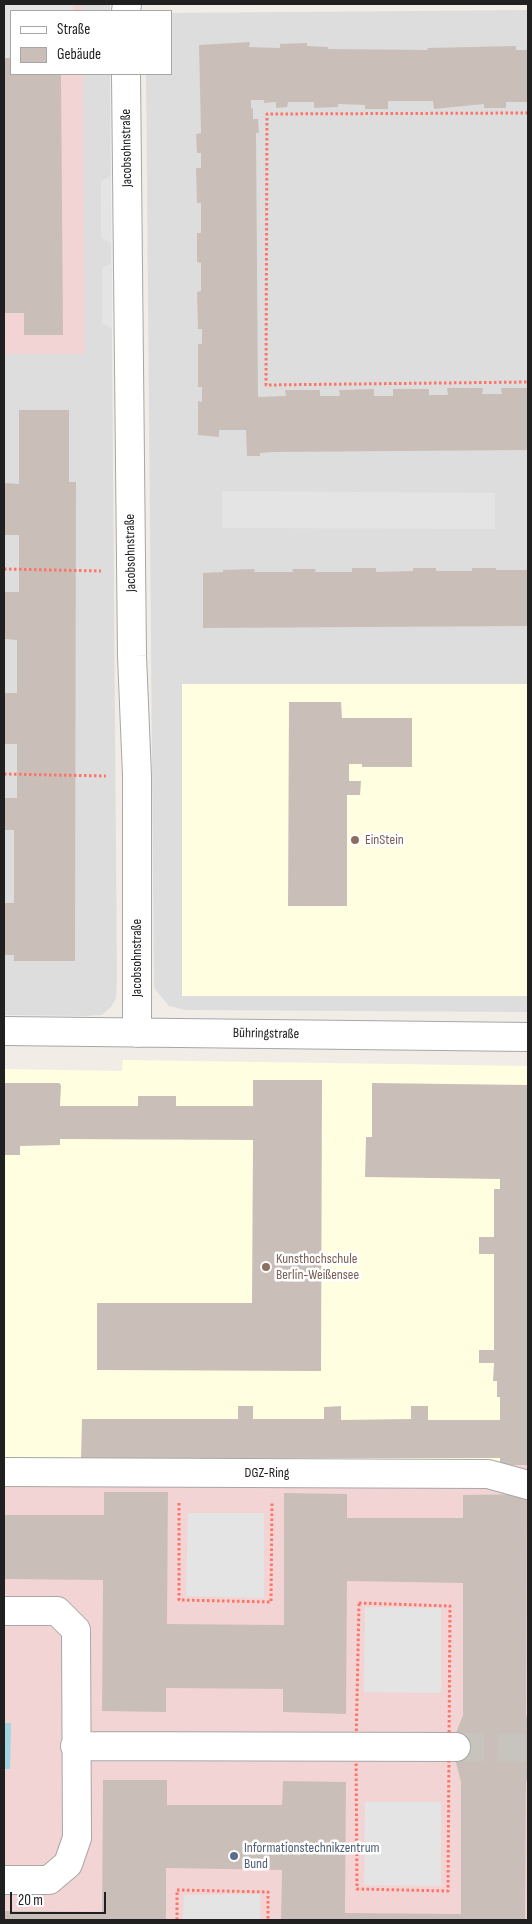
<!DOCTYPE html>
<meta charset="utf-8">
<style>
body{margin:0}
#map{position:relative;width:532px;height:1924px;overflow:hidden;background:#f1ede6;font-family:"Sofia Sans Condensed",sans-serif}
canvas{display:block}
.frame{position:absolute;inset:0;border:5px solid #202020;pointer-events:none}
.legend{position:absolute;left:10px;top:10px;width:162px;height:65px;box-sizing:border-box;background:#fff;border:1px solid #a6a6a6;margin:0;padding:6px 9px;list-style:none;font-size:15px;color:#202020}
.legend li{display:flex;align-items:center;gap:10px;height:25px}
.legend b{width:25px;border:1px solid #a6a6a6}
.scale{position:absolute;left:10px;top:1892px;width:96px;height:22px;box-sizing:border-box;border:2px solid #202020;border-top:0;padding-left:6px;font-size:15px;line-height:18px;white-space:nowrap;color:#202020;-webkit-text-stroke:4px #fff;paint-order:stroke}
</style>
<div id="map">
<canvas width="532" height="1924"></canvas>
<div class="frame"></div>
<ul class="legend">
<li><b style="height:6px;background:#fff"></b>Straße</li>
<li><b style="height:14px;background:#cabfb8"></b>Gebäude</li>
</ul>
<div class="scale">20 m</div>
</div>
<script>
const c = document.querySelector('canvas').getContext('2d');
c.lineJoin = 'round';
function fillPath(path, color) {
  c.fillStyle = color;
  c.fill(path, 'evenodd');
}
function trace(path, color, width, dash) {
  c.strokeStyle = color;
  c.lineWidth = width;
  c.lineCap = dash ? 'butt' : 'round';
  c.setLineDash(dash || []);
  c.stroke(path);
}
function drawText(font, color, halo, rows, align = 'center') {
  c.font = font + ' "Sofia Sans Condensed",sans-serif';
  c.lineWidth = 5;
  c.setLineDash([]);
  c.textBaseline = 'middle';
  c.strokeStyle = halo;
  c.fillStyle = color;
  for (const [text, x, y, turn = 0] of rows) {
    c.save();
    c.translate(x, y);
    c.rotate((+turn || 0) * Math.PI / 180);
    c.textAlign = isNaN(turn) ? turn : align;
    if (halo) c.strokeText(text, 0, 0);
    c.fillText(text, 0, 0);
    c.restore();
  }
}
fillPath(new Path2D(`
 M 4,4 L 110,4 L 110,11 L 11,11 L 11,74 L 110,74 L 117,981 L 116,998 L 111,1007 L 102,1015 L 86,1016 L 4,1015 Z
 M 528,10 L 528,1012 L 186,1010 L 169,1006 L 154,988 L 146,74 L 171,74 L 171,13 Z`), '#dedddd');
fillPath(new Path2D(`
 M 4,4 L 82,4 L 82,11 L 11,11 L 11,74 L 83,74 L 85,354 L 4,354 Z
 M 4,1462 L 528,1465 L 528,1920 L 4,1920 Z`), '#f3d4d4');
fillPath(new Path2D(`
 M 182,684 L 528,684 L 528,996 L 182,996 Z
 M 123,1060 L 528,1066 L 528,1465 L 4,1462 L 4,1069 L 122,1071 Z`), '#fffee1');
fillPath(new Path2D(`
 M 4,4 L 73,4 L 73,11 L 11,11 L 11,58 L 4,58 Z
 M 111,176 L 111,243 L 101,237 L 101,181 Z
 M 112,263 L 112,329 L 102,323 L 102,268 Z
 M 222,491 L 495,493 L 495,529 L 222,528 Z
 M 188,1513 L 264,1513 L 264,1598 L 186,1596 Z
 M 365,1607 L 441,1608 L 441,1693 L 364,1692 Z
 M 365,1802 L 441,1802 L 441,1886 L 364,1885 Z
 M 260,1894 L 260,1920 L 183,1920 L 184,1895 Z`), '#e4e4e4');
fillPath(new Path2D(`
 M 4,1723 L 11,1723 L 10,1769 L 4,1769 Z`), '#a2d6e3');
fillPath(new Path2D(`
 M 250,42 L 249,47 L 280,48 L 280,44 L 307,43 L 307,46 L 328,47 L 328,49 L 428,50 L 427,48 L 516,46 L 516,50 L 528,50 L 528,102 L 506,102 L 506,108 L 484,108 L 484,104 L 434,109 L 433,101 L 388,101 L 388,109 L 365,109 L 365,105 L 338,104 L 338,107 L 314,108 L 314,102 L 288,102 L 287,107 L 276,108 L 276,102 L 264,103 L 264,100 L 251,100 L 251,109 L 253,108 L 253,119 L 258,119 L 259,133 L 256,133 L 258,397 L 286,396 L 285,390 L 320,390 L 320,396 L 340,396 L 339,390 L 374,389 L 374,396 L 393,396 L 393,389 L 429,389 L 429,395 L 448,395 L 447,388 L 483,388 L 482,394 L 502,394 L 501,388 L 528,388 L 528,450 L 274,452 L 260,453 L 260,456 L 247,456 L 246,430 L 219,430 L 219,437 L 198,435 L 198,401 L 202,402 L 202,387 L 198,387 L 198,344 L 202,344 L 202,329 L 198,329 L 197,292 L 201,291 L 201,263 L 197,262 L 197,233 L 201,233 L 201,203 L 197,203 L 196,168 L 201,168 L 201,153 L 197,153 L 196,134 L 201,133 L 199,45 Z
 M 4,58 L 11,58 L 11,74 L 61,74 L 63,335 L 24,335 L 24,313 L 4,313 Z
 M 19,410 L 69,410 L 69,482 L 76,482 L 75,961 L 14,961 L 14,955 L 4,955 L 4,903 L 14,903 L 14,830 L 4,830 L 4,798 L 17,798 L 17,744 L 4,744 L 4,693 L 17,693 L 17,640 L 5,639 L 4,592 L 19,592 L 19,535 L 4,535 L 4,483 L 19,484 Z
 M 352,568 L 376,568 L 376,572 L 413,571 L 413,568 L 436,568 L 436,571 L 472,571 L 472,568 L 496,568 L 496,570 L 528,570 L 528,626 L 203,628 L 203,573 L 223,572 L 223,570 L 255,569 L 254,572 L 293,572 L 292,569 L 316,569 L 315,572 L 352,572 Z
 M 289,702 L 341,702 L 342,718 L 412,718 L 412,767 L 362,767 L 362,764 L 349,764 L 349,781 L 361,781 L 360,795 L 347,795 L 347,906 L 288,906 Z
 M 253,1080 L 322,1080 L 321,1371 L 97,1370 L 97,1303 L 252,1303 L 253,1140 L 60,1139 L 60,1145 L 20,1146 L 20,1155 L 4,1155 L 4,1083 L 59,1083 L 61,1085 L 60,1106 L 138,1106 L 138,1096 L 176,1096 L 176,1106 L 253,1106 Z
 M 372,1083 L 528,1085 L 528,1465 L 500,1465 L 500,1458 L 81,1458 L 82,1419 L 238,1419 L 238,1406 L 253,1406 L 253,1419 L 324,1419 L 324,1407 L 341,1406 L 341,1420 L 411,1419 L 411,1406 L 428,1406 L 428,1420 L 500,1420 L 500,1397 L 497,1397 L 497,1381 L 493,1381 L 494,1363 L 479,1363 L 479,1350 L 494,1350 L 494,1254 L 479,1254 L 479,1237 L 494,1237 L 494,1189 L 500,1189 L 500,1179 L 365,1177 L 366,1137 L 372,1137 Z
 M 104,1492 L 168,1492 L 167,1624 L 284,1625 L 284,1493 L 347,1494 L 347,1518 L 463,1518 L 463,1495 L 527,1494 L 526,1714 L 528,1722 L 528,1775 L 526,1783 L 525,1920 L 281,1920 L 282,1870 L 166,1868 L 166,1920 L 4,1920 L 4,1911 L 102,1912 L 103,1780 L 167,1780 L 167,1805 L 282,1805 L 283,1781 L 346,1782 L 345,1913 L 461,1914 L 461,1782 L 456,1763 L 456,1733 L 463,1715 L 463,1583 L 347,1581 L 346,1714 L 283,1712 L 283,1689 L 166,1688 L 166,1712 L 102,1711 L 103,1580 L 4,1579 L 4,1515 L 104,1515 Z`), '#cabfb8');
trace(new Path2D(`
 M 456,1747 L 528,1748`), '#c7c4be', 28, [28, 14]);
const minor = new Path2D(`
 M 126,11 L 127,4
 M 126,74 L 132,656 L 137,776 L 137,1033
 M 4,1031 L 528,1037
 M 4,1472 L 488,1474 L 528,1485
 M 4,1611 L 57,1611 L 76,1630 L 77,1838 L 68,1864 L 49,1880 L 4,1880
 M 75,1746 L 456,1747`);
trace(minor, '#a7a7a7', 30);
trace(new Path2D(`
 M 528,113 L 267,114 L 266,385 L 528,382
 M 4,569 L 101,571
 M 4,774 L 106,776
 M 179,1503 L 179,1600 L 271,1602 L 272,1503
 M 359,1603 L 450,1606 L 448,1891 L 357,1889 L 356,1747 Z
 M 177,1920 L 177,1890 L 268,1892 L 268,1920`), '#ff7469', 3, [2.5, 2.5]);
trace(minor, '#fff', 28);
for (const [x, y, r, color] of [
 [355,840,5,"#8d6e63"],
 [266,1267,5,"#8d6e63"],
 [234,1856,5,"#5c6f8a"]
]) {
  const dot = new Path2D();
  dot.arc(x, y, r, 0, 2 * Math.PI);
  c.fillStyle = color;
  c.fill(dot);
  trace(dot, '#fff', 2);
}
drawText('14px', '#202020', '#fff', [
 ["Jacobsohnstraße",127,148,-91],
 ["Jacobsohnstraße",131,553,-91],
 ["Jacobsohnstraße",137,958,-90],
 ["Bühringstraße",266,1034,1],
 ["DGZ-Ring",267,1473]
]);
drawText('14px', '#785e54', '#fff', [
 ["EinStein",365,840],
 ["Kunsthochschule",276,1259],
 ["Berlin-Weißensee",276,1275]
], 'left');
drawText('14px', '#4e5e75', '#fff', [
 ["Informationstechnikzentrum",244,1848],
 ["Bund",244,1864]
], 'left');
</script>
